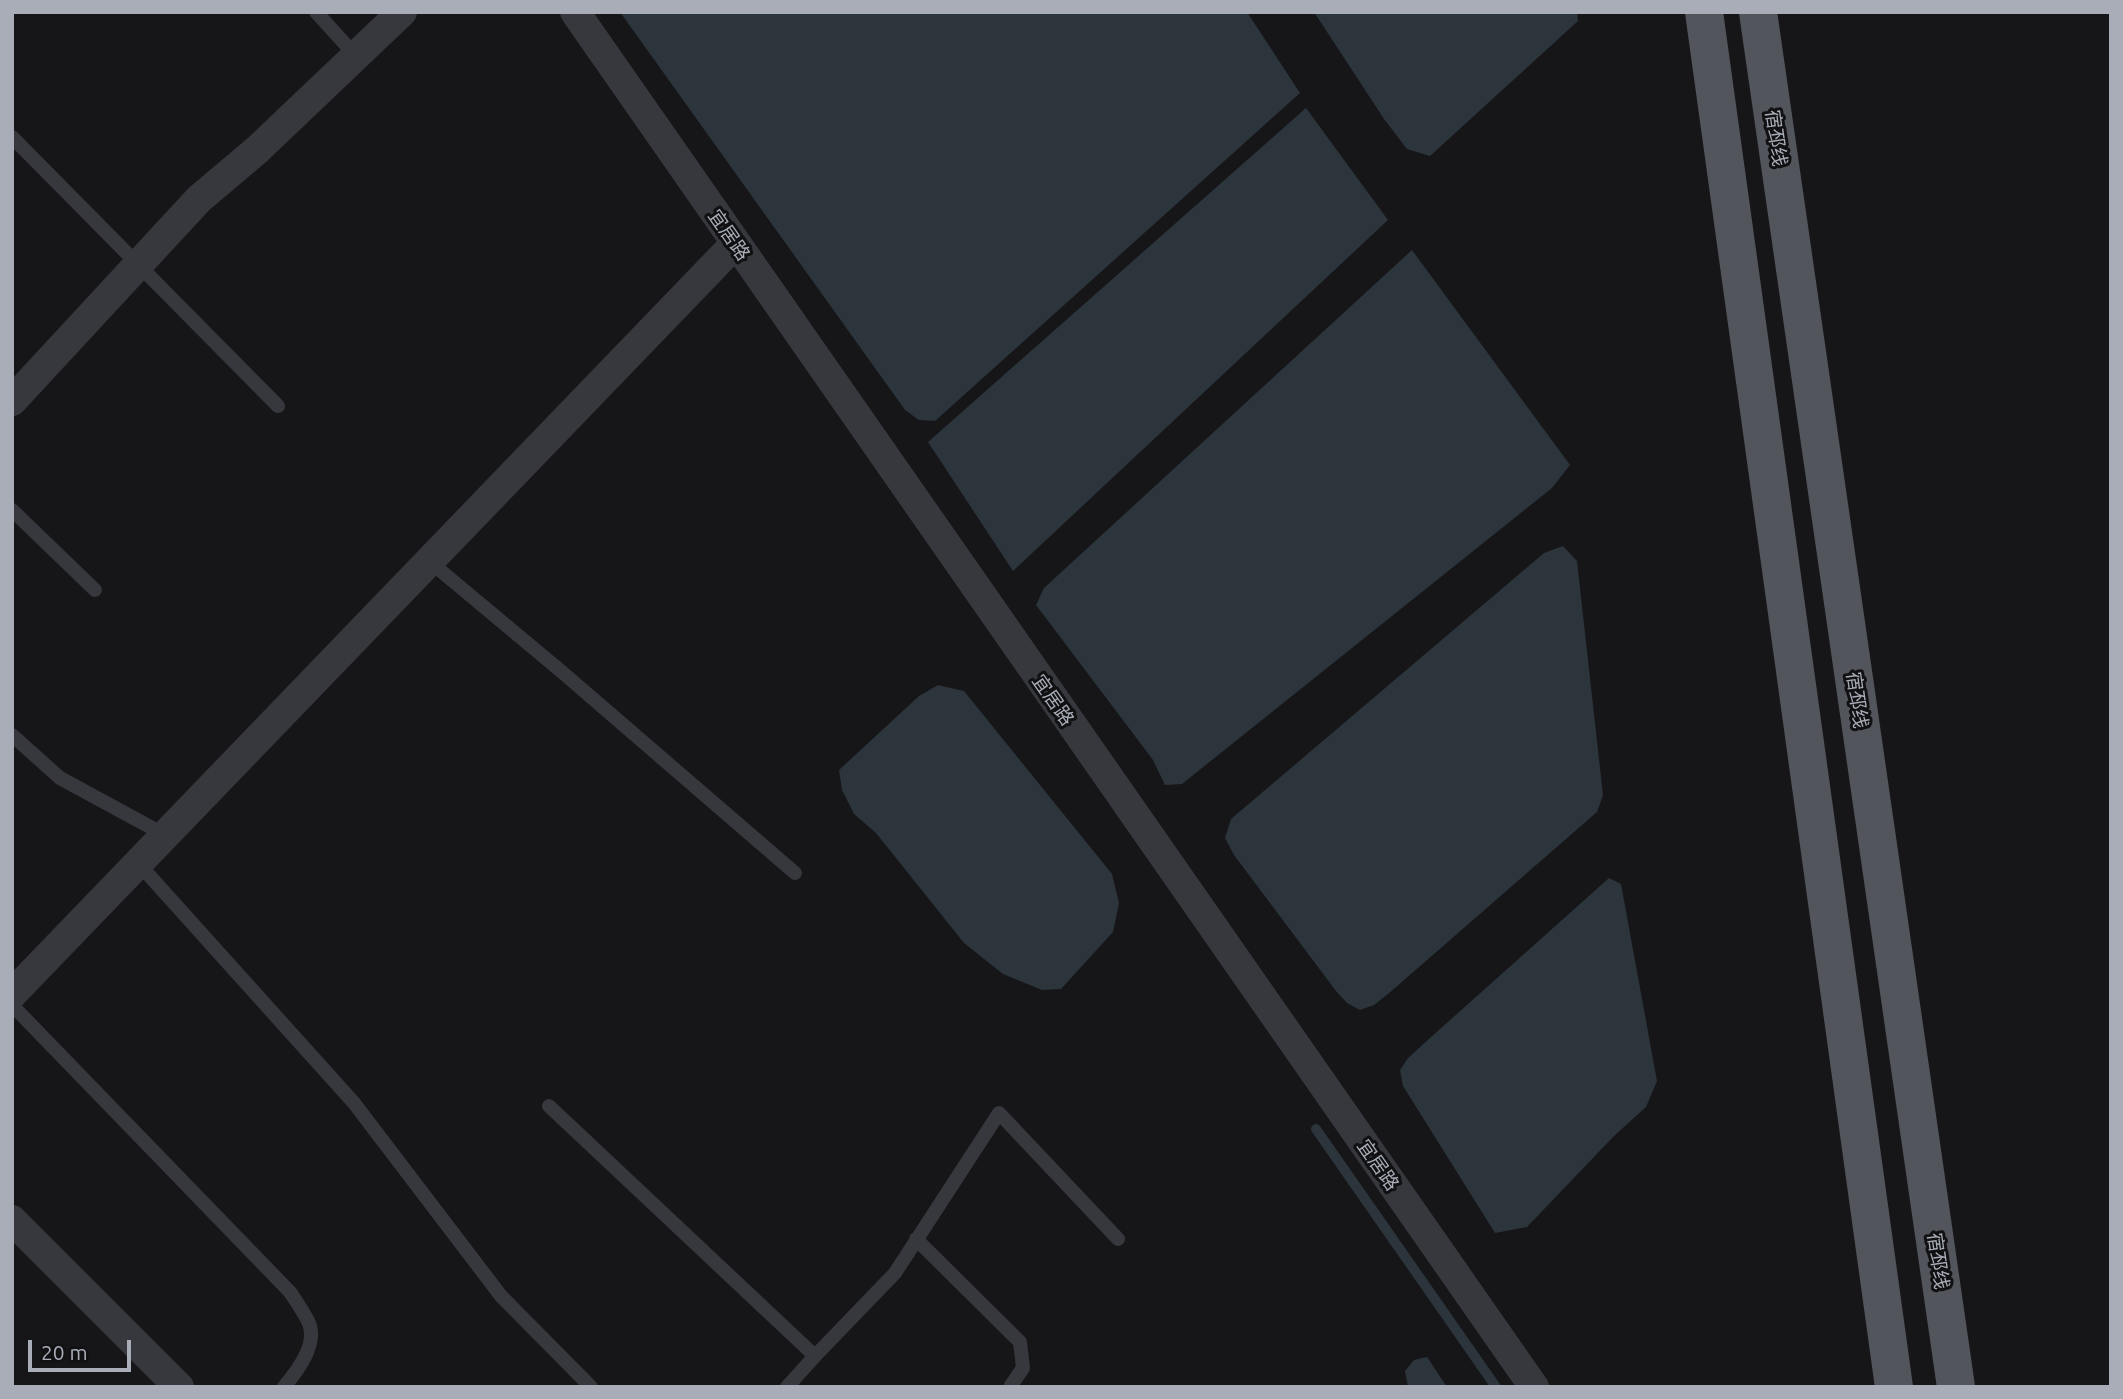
<!DOCTYPE html>
<meta charset="utf-8">
<style>
body{margin:0}
#map{position:relative;width:2123px;height:1399px;overflow:hidden;background:#161618;font-family:Ubuntu,sans-serif}
canvas{display:block}
.frame{position:absolute;inset:0;border:14px solid #a8adb8;pointer-events:none}
.scale{position:absolute;left:28px;top:1340px;width:103px;height:32px;box-sizing:border-box;border:4px solid #a8adb8;border-top:0;padding-left:9px;font-size:21px;line-height:24px;white-space:nowrap;color:#a8adb8;-webkit-text-stroke:5px #111113;paint-order:stroke}
</style>
<div id="map">
<canvas width="2123" height="1399"></canvas>
<div class="frame"></div>
<div class="scale">20 m</div>
</div>
<script>
const c = document.querySelector('canvas').getContext('2d');
c.lineJoin = 'round';
function fillPath(path, color) {
  c.fillStyle = color;
  c.fill(path, 'evenodd');
}
function trace(path, color, width, dash) {
  c.strokeStyle = color;
  c.lineWidth = width;
  c.lineCap = dash ? 'butt' : 'round';
  c.setLineDash(dash || []);
  c.stroke(path);
}
function drawText(font, color, halo, rows, align = 'center') {
  c.font = font + ' Ubuntu,"Noto Sans SC",sans-serif';
  c.lineWidth = 6;
  c.setLineDash([]);
  c.textBaseline = 'middle';
  c.strokeStyle = halo;
  c.fillStyle = color;
  for (const [text, x, y, turn = 0] of rows) {
    c.save();
    c.translate(x, y);
    c.rotate((+turn || 0) * Math.PI / 180);
    c.textAlign = isNaN(turn) ? turn : align;
    if (halo) c.strokeText(text, 0, 0);
    c.fillText(text, 0, 0);
    c.restore();
  }
}
fillPath(new Path2D(`
 M 620,12 L 1247,12 L 1300,93 L 935,421 L 919,420 L 905,410 Z
 M 1314,12 L 1577,12 L 1578,21 L 1430,156 L 1407,149 L 1384,119 Z
 M 1306,108 L 1388,220 L 1013,571 L 928,442 Z
 M 1412,250 L 1570,465 L 1552,488 L 1182,784 L 1165,785 L 1153,760 L 1036,605 L 1044,588 Z
 M 1563,546 L 1577,561 L 1603,795 L 1597,812 L 1388,994 L 1374,1005 L 1360,1010 L 1347,1003 L 1336,991 L 1234,855 L 1225,838 L 1231,819 L 1544,553 Z
 M 938,685 L 964,691 L 1112,874 L 1119,903 L 1113,932 L 1061,989 L 1042,990 L 1003,974 L 964,943 L 876,833 L 854,814 L 842,790 L 839,770 L 919,696 Z
 M 1609,878 L 1621,884 L 1657,1081 L 1646,1107 L 1614,1136 L 1527,1227 L 1495,1233 L 1403,1086 L 1400,1070 L 1408,1058 L 1430,1038 Z
 M 1427,1357 L 1447,1387 L 1408,1387 L 1405,1371 L 1414,1360 Z`), '#2c353c');
trace(new Path2D(`
 M 1316,1129 L 1496,1387`), '#2c353c', 10);
trace(new Path2D(`
 M 316,12 L 356,56
 M 12,137 L 278,406
 M 12,510 L 95,590
 M 429,561 L 562,672 L 795,873
 M 12,735 L 60,778 L 165,835
 M 138,863 L 354,1103 L 501,1296 L 591,1387
 M 12,1005 L 290,1292 C 296,1301 303,1311 308,1321 C 319,1343 298,1370 284,1387
 M 549,1106 L 815,1356 L 787,1387
 M 916,1239 L 1020,1342 L 1023,1368 L 1010,1387
 M 815,1356 L 895,1273 L 999,1113 L 1118,1239`), '#37383d', 14);
trace(new Path2D(`
 M 575,12 L 1534,1387
 M 12,401 L 199,199 L 257,150 L 402,12
 M 12,994 L 735,244
 M 12,1220 L 179,1387`), '#37383d', 30);
trace(new Path2D(`
 M 1704,12 L 1894,1387
 M 1758,12 L 1956,1387`), '#53555c', 38);
drawText('19px', '#a8adb8', '#111113', [
 ["宿邳线",1776,138,82],
 ["宜居路",729,235,55],
 ["宜居路",1053,700,55],
 ["宿邳线",1857,700,82],
 ["宜居路",1378,1165,55],
 ["宿邳线",1938,1261,82]
]);
</script>
